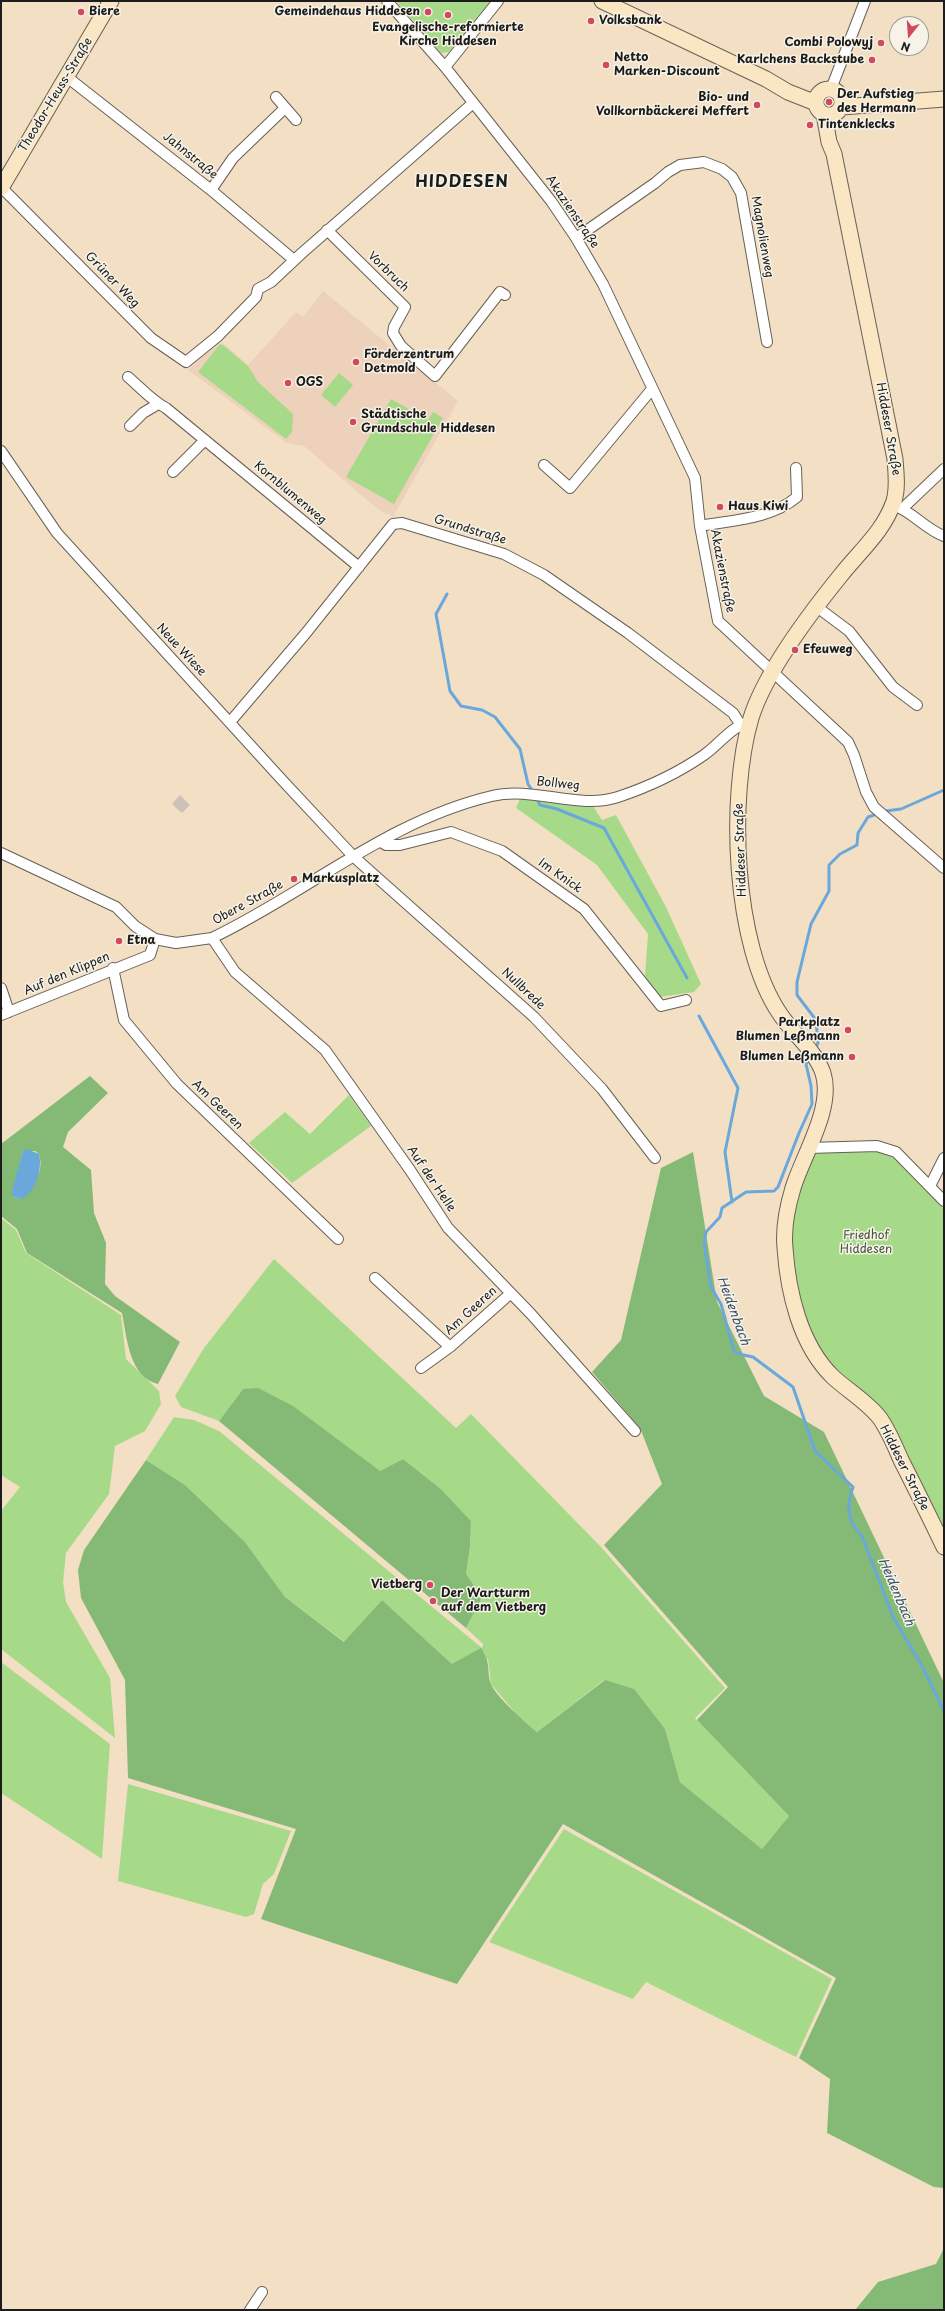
<!DOCTYPE html>
<meta charset="utf-8">
<style>
body{margin:0}
#map{position:relative;width:945px;height:2311px;overflow:hidden;background:#f3dfc4;font-family:"Playpen Sans",sans-serif}
canvas{display:block}
.frame{position:absolute;inset:0;border:2px solid #1c1c1c;pointer-events:none}
.north{position:absolute;left:889px;top:16px;width:40px;height:40px;box-sizing:border-box;background:#f7f3e8;border:1px solid #9f9d96;border-radius:50%;rotate:197deg;font-size:11px;font-weight:700;line-height:16px;text-align:center;color:#1c1c1c}
.north::after{content:'';display:block;margin:auto;width:14px;height:18px;background:#d1495b;clip-path:polygon(50% 0,100% 100%,50% 72%,0 100%)}
</style>
<div id="map">
<canvas width="945" height="2311"></canvas>
<div class="frame"></div>
<div class="north">N</div>
</div>
<script>
const c = document.querySelector('canvas').getContext('2d');
c.lineJoin = 'round';
function fillPath(path, color) {
  c.fillStyle = color;
  c.fill(path, 'evenodd');
}
function trace(path, color, width, dash) {
  c.strokeStyle = color;
  c.lineWidth = width;
  c.lineCap = dash ? 'butt' : 'round';
  c.setLineDash(dash || []);
  c.stroke(path);
}
function drawText(font, color, halo, rows, align = 'center') {
  c.font = font + ' "Playpen Sans",sans-serif';
  c.lineWidth = 3;
  c.setLineDash([]);
  c.textBaseline = 'middle';
  c.strokeStyle = halo;
  c.fillStyle = color;
  for (const [text, x, y, turn = 0] of rows) {
    c.save();
    c.translate(x, y);
    c.rotate((+turn || 0) * Math.PI / 180);
    c.textAlign = isNaN(turn) ? turn : align;
    if (halo) c.strokeText(text, 0, 0);
    c.fillText(text, 0, 0);
    c.restore();
  }
}
fillPath(new Path2D(`
 M 323,291 L 458,401 L 393,517 L 379,510 L 304,446 L 287,443 L 188,370 L 218,344 L 223,343 L 248,365 L 296,312 L 303,317 Z`), '#edd1ba');
fillPath(new Path2D(`
 M 180,795 L 190,805 L 182,813 L 172,804 Z`), '#cec1ba');
fillPath(new Path2D(`
 M 396,1 L 490,1 L 449,52 L 441,53 Z
 M 220,344 L 223,345 L 248,366 L 258,382 L 293,414 L 292,432 L 286,439 L 198,372 Z
 M 339,373 L 353,385 L 335,407 L 321,395 Z
 M 391,399 L 428,420 L 433,412 L 443,418 L 394,504 L 346,477 Z
 M 520,799 L 593,806 L 602,820 L 616,815 L 666,907 L 701,984 L 694,992 L 659,997 L 645,976 L 648,934 L 597,865 L 516,808 Z
 M 349,1095 L 371,1126 L 292,1183 L 249,1143 L 285,1112 L 310,1134 Z
 M 877,1149 L 896,1156 L 944,1209 L 944,1537 L 881,1415 L 833,1371 L 813,1341 L 796,1292 L 787,1247 L 791,1207 L 812,1153 Z
 M 1,1218 L 16,1230 L 26,1253 L 121,1315 L 126,1359 L 159,1391 L 161,1404 L 145,1431 L 115,1446 L 109,1494 L 66,1553 L 63,1582 L 66,1602 L 110,1678 L 115,1738 L 1,1649 L 1,1511 L 20,1487 L 1,1475 Z
 M 274,1259 L 456,1428 L 471,1414 L 600,1546 L 725,1688 L 695,1718 L 789,1816 L 762,1849 L 680,1782 L 665,1729 L 604,1680 L 537,1732 L 517,1715 L 491,1684 L 488,1659 L 452,1664 L 382,1600 L 345,1642 L 285,1597 L 245,1542 L 185,1485 L 146,1460 L 174,1417 L 194,1420 L 219,1431 L 482,1648 L 483,1644 L 466,1628 L 482,1597 L 466,1574 L 470,1547 L 471,1521 L 441,1489 L 403,1459 L 380,1471 L 243,1389 L 219,1421 L 181,1407 L 175,1396 L 204,1348 Z
 M 1,1662 L 110,1744 L 102,1859 L 1,1793 Z
 M 128,1784 L 291,1831 L 274,1874 L 263,1884 L 254,1914 L 246,1917 L 118,1881 Z
 M 564,1829 L 832,1979 L 796,2057 L 646,1982 L 633,1999 L 489,1942 Z`), '#a6da89');
fillPath(new Path2D(`
 M 90,1076 L 108,1093 L 68,1132 L 63,1147 L 91,1170 L 94,1213 L 106,1243 L 105,1284 L 115,1296 L 180,1342 L 158,1384 C 129,1377 127,1338 122,1313 L 27,1253 L 17,1229 L 1,1216 L 1,1144 ZM 23,1151 L 35,1151 L 39,1154 C 45,1173 32,1186 20,1199 L 12,1196 Z
 M 693,1152 L 717,1302 L 764,1396 L 824,1432 L 944,1683 L 944,2188 L 934,2187 L 827,2133 L 830,2079 L 799,2058 L 836,1978 L 563,1824 L 457,1984 L 261,1919 L 296,1829 L 128,1778 L 125,1680 L 81,1598 L 78,1570 L 84,1550 L 146,1460 L 185,1485 L 245,1542 L 285,1597 L 344,1642 L 382,1600 L 452,1664 L 481,1648 C 492,1665 486,1670 491,1684 C 497,1698 525,1722 537,1732 L 605,1680 L 634,1689 L 665,1729 L 680,1782 L 762,1849 L 789,1816 L 697,1720 L 728,1687 L 604,1545 L 662,1484 L 640,1428 L 592,1372 L 621,1340 L 661,1168 Z
 M 258,1388 L 293,1406 L 380,1471 L 403,1459 L 441,1489 L 471,1521 L 470,1547 L 466,1574 L 482,1597 L 466,1628 L 219,1421 L 243,1389 Z
 M 944,2248 L 944,2310 L 855,2310 L 878,2282 L 936,2264 Z`), '#84ba75');
fillPath(new Path2D(`
 M 27,1149 L 39,1154 C 43,1168 35,1195 20,1199 L 12,1196 L 12,1191 L 23,1151 Z`), '#6aa8dc');
trace(new Path2D(`
 M 447,594 L 436,614 L 450,691 L 461,706 L 482,710 L 495,717 L 520,749 L 528,784 L 533,792
 M 536,797 L 540,805 L 557,809 L 604,828 L 687,978
 M 699,1016 L 738,1088 L 725,1152 L 732,1202
 M 815,1049 L 818,1043 L 816,1020 L 797,995 L 797,982 L 811,924 L 829,891 L 829,865 L 840,854 L 857,845 L 858,833 L 868,817 L 886,811 L 901,809 L 944,790
 M 810,1057 L 806,1064 L 811,1086 L 812,1104 L 799,1133 L 778,1187 L 774,1191 L 746,1192 L 722,1208 L 720,1217 L 706,1232 L 704,1243 L 711,1287 L 721,1304 L 734,1351 L 739,1354 L 753,1357 L 793,1387 L 815,1451 L 853,1487 C 846,1507 847,1521 862,1536 L 893,1617 L 922,1666 L 944,1711`), '#6aa8dc', 3);
const minor = new Path2D(`
 M 387,1 L 445,67 L 551,201 L 576,238 L 603,284 L 695,478 L 700,526 L 718,621 L 848,742 L 854,755 L 866,792 L 874,807 L 944,868
 M 445,67 L 498,1
 M 67,77 L 211,190 L 294,260
 M 831,89 L 865,1
 M 276,97 L 296,120
 M 1,187 L 151,338 L 186,362 L 218,336 L 256,297 L 258,289 L 271,282 L 302,253 L 472,104
 M 211,190 L 233,158 L 285,108
 M 327,230 L 405,307 L 394,327 L 393,333 L 401,346 L 435,376 L 500,292 L 505,295
 M 576,238 L 655,183 L 668,172 L 680,165 L 704,162 L 722,169 L 732,177 L 741,193 L 767,342
 M 128,377 C 140,387 152,401 166,408 L 359,567
 M 130,426 L 143,413 L 158,404
 M 1,451 L 57,533 L 283,781 L 354,857 L 534,1017 L 602,1089 L 655,1158
 M 544,465 L 570,488 L 652,389
 M 173,472 L 205,440
 M 893,505 C 912,511 925,529 944,536
 M 903,508 L 944,469
 M 700,526 C 733,520 771,519 797,497 L 796,468
 M 817,607 L 849,631 L 893,687 L 917,705
 M 230,722 L 306,633 L 393,524 L 402,523 L 504,554 L 544,575 L 628,633 L 733,713 L 740,724
 M 381,842 L 386,845 L 400,845 L 451,832 L 502,851 L 584,909 L 661,1006 L 686,1000
 M 1,853 L 116,907 L 135,926 L 155,939 L 176,943 L 212,938 C 306,893 389,820 492,796 C 533,786 579,810 618,797 C 648,787 678,773 704,755 C 720,744 731,726 750,722
 M 212,938 L 235,972 L 325,1050 L 410,1170 L 448,1228 L 531,1314 L 635,1431
 M 113,968 L 124,1020 L 177,1084 L 338,1239
 M 1,988 L 9,1012
 M 1,1015 L 150,955 L 155,939
 M 808,1148 L 877,1146 L 896,1152 L 944,1201
 M 930,1186 L 944,1158
 M 375,1278 L 450,1347
 M 421,1368 L 450,1347 L 510,1294
 M 250,2310 L 262,2292`);
const secondary = new Path2D(`
 M 602,1 L 766,79 L 788,92 L 816,103
 M816 102a13 13 0 1 1 26 0a13 13 0 1 1-26 0Z
 M 842,107 L 944,99
 M 824,114 L 829,142 L 834,154 L 895,459 C 896,473 898,488 894,501 C 884,531 860,551 841,575 C 811,612 765,673 751,718 C 728,797 733,945 780,1014 C 793,1034 815,1050 823,1073 C 834,1108 803,1155 793,1188 C 787,1208 783,1228 785,1248 C 788,1292 800,1345 833,1377 C 847,1390 866,1401 879,1417 C 888,1429 895,1446 901,1460 C 916,1489 930,1518 944,1547
 M 1,188 L 111,1`);
trace(minor, '#676057', 12);
trace(secondary, '#676057', 17);
trace(minor, '#fff', 10);
trace(secondary, '#fbe6c4', 15);
for (const [x, y, r, color] of [
 [81,12,4,"#d1495b"],
 [428,12,4,"#d1495b"],
 [448,15,4,"#d1495b"],
 [591,21,4,"#d1495b"],
 [881,43,4,"#d1495b"],
 [872,60,4,"#d1495b"],
 [606,65,4,"#d1495b"],
 [829,102,4,"#d1495b"],
 [757,105,4,"#d1495b"],
 [810,125,4,"#d1495b"],
 [356,362,4,"#d1495b"],
 [288,383,4,"#d1495b"],
 [353,422,4,"#d1495b"],
 [720,507,4,"#d1495b"],
 [795,650,4,"#d1495b"],
 [294,879,4,"#d1495b"],
 [119,941,4,"#d1495b"],
 [848,1030,4,"#d1495b"],
 [852,1057,4,"#d1495b"],
 [430,1585,4,"#d1495b"],
 [433,1601,4,"#d1495b"]
]) {
  const dot = new Path2D();
  dot.arc(x, y, r, 0, 2 * Math.PI);
  c.fillStyle = color;
  c.fill(dot);
  trace(dot, '#f7f3e8', 1.5);
}
drawText('bold 12px', '#1c1c1c', '#f7f3e8', [
 ["Biere",89,12],
 ["Gemeindehaus Hiddesen",420,12,"right"],
 ["Volksbank",599,21],
 ["Evangelische-reformierte",448,28,"center"],
 ["Kirche Hiddesen",448,42,"center"],
 ["Combi Polowyj",873,43,"right"],
 ["Netto",614,58],
 ["Marken-Discount",614,72],
 ["Karlchens Backstube",864,60,"right"],
 ["Der Aufstieg",837,95],
 ["des Hermann",837,109],
 ["Bio- und",749,98,"right"],
 ["Vollkornbäckerei Meffert",749,112,"right"],
 ["Tintenklecks",818,125],
 ["Förderzentrum",364,355],
 ["Detmold",364,369],
 ["OGS",296,383],
 ["Städtische",361,415],
 ["Grundschule Hiddesen",361,429],
 ["Haus Kiwi",728,507],
 ["Efeuweg",803,650],
 ["Markusplatz",302,879],
 ["Etna",127,941],
 ["Parkplatz",840,1023,"right"],
 ["Blumen Leßmann",840,1037,"right"],
 ["Blumen Leßmann",844,1057,"right"],
 ["Vietberg",422,1585,"right"],
 ["Der Wartturm",441,1594],
 ["auf dem Vietberg",441,1608]
], 'left');
drawText('12px', '#1c1c1c', '#f7f3e8', [
 ["Theodor-Heuss-Straße",56,95,-59],
 ["Jahnstraße",190,156,39],
 ["Akazienstraße",572,212,56],
 ["Magnolienweg",762,237,80],
 ["Vorbruch",388,272,44],
 ["Grüner Weg",112,280,46],
 ["Hiddeser Straße",888,429,80],
 ["Kornblumenweg",290,493,40],
 ["Grundstraße",470,530,17],
 ["Akazienstraße",722,571,79],
 ["Neue Wiese",181,650,47],
 ["Bollweg",558,784,6],
 ["Hiddeser Straße",741,850,-92],
 ["Im Knick",560,876,35],
 ["Obere Straße",248,903,-29],
 ["Auf den Klippen",67,974,-23],
 ["Nullbrede",523,989,43],
 ["Am Geeren",217,1105,44],
 ["Auf der Helle",431,1179,56],
 ["Am Geeren",471,1311,-42],
 ["Hiddeser Straße",904,1468,63]
]);
drawText('12px', '#45553d', '#f7f3e8', [
 ["Friedhof",866,1236],
 ["Hiddesen",866,1250]
]);
drawText('italic 13px', '#3b5469', '#f7f3e8', [
 ["Heidenbach",733,1311,70],
 ["Heidenbach",896,1592,67]
]);
c.letterSpacing = '1px';
drawText('bold 16px', '#1c1c1c', '#f7f3e8', [
 ["HIDDESEN",462,183]
]);
c.letterSpacing = '0px';
</script>
